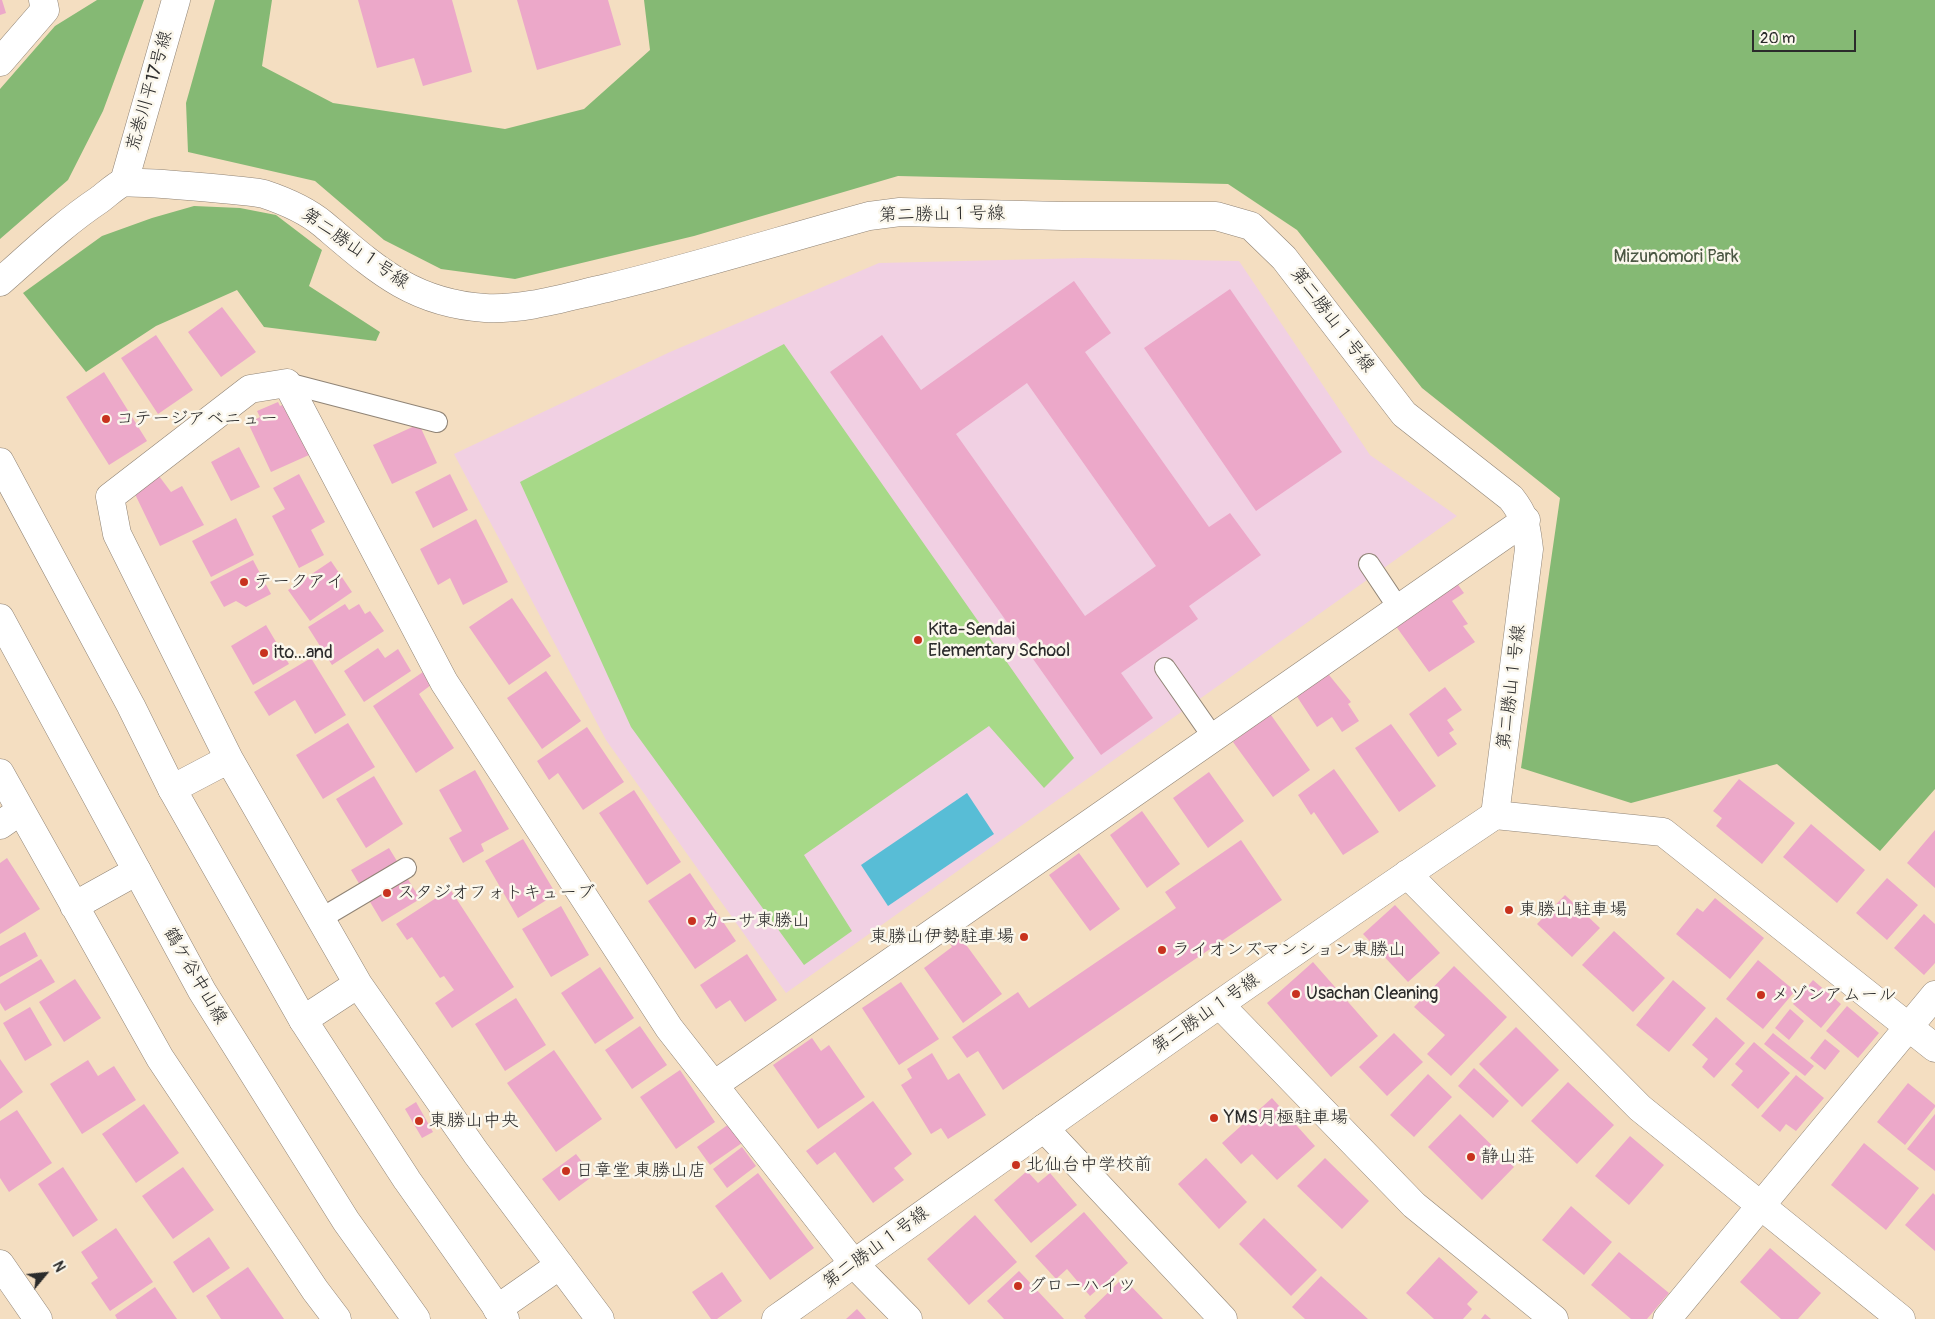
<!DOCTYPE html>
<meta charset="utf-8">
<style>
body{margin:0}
#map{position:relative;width:1935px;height:1319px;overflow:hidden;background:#f4dec1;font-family:Pangolin,sans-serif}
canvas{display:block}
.north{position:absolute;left:20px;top:1249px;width:50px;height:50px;-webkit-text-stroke:4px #fbf7ec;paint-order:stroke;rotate:62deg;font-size:14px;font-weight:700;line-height:20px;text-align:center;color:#2b2b2b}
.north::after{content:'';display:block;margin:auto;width:18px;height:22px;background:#2b2b2b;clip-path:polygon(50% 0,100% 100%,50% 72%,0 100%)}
.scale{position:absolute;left:1752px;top:30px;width:104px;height:22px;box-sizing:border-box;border:2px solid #2b2b2b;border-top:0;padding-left:6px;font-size:15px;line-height:18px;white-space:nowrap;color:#2b2b2b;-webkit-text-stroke:4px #fbf7ec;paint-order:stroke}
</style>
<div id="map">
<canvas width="1935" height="1319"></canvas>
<div class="north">N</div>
<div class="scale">20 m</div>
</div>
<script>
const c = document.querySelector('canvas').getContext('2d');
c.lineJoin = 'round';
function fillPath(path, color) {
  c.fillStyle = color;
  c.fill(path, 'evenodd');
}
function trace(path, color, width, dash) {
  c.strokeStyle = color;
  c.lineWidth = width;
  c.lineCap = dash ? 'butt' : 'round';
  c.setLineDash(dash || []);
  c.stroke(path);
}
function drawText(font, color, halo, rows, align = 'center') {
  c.font = font + ' Pangolin,"Klee One",sans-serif';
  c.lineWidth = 5;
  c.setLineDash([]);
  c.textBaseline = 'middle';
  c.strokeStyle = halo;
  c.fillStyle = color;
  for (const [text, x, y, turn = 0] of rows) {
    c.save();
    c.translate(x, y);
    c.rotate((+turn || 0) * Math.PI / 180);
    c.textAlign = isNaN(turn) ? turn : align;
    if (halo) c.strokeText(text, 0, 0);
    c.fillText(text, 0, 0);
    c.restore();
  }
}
fillPath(new Path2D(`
 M 1085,258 L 1239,261 L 1370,455 L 1457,516 L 786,993 L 606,740 L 454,454 L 670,352 L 879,263 Z`), '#f1d0e3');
fillPath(new Path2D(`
 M 784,344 L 1074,758 L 1044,788 L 989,726 L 804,855 L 852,931 L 804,965 L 631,727 L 520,482 Z`), '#a7d988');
fillPath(new Path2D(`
 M 97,0 L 144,0 L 103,111 L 68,180 L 0,239 L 0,89 L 55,26 Z
 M 215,0 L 272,0 L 262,66 L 333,103 L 505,129 L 584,109 L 650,50 L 644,0 L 1935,0 L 1935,789 L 1880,851 L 1777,764 L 1631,803 L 1521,768 L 1560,498 L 1422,388 L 1297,230 L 1228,184 L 898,176 L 694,236 L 515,279 L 441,269 L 384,240 L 315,181 L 188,152 L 186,103 Z
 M 194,206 L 240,208 L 276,215 L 322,250 L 309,286 L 380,332 L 376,341 L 264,327 L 237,290 L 156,326 L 86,372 L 23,293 L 102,236 L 152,218 Z`), '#85b974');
fillPath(new Path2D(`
 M 967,793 L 994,834 L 888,906 L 861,865 Z`), '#58bdd6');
fillPath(new Path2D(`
 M 0,0 L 2,0 L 6,13 L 0,15 Z
 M 358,0 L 452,0 L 472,72 L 423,86 L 414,58 L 377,68 Z
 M 517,0 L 608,0 L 621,45 L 537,70 Z
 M 1074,281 L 1111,333 L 1085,352 L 1209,527 L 1230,513 L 1261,555 L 1189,606 L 1198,619 L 1121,673 L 1153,718 L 1101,755 L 830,372 L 882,335 L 921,390 ZM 1027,383 L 1156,566 L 1085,616 L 956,434 Z
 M 1230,289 L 1342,452 L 1256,511 L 1144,348 Z
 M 222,307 L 256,352 L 221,377 L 188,332 Z
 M 156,335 L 193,390 L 158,414 L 121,358 Z
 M 104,372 L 147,441 L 109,465 L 66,397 Z
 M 278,402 L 280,406 L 285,404 L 309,455 L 271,472 L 248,423 L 260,417 L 257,411 Z
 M 419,424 L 437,463 L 392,484 L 373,445 Z
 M 239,447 L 260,487 L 231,501 L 211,462 Z
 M 299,474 L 325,522 L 311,530 L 324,555 L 299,568 L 272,516 L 285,509 L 273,488 Z
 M 450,474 L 468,510 L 433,528 L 415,492 Z
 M 159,476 L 171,492 L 182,486 L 204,525 L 160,546 L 134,492 Z
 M 236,518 L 254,555 L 211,577 L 192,541 Z
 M 476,519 L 508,582 L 463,605 L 450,578 L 438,585 L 420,549 Z
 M 253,560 L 271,594 L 246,607 L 236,601 L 224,607 L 210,582 Z
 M 331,561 L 352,592 L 310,621 L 288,590 Z
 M 1451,575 L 1464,593 L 1452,601 L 1468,624 L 1463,626 L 1475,642 L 1429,672 L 1390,618 Z
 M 512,598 L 551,656 L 509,685 L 469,627 Z
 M 345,604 L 349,610 L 359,604 L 365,614 L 370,611 L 384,631 L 332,665 L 308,627 Z
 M 266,625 L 289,664 L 253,685 L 231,646 Z
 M 378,648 L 385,658 L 398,649 L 411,671 L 364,702 L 344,671 Z
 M 311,658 L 346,715 L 315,734 L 295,700 L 269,716 L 254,692 Z
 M 1325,670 L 1351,702 L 1348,704 L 1359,721 L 1342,732 L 1332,717 L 1317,727 L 1294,692 Z
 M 546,671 L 581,721 L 542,749 L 507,698 Z
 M 423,672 L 431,685 L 419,694 L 454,748 L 416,773 L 373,706 Z
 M 1445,687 L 1462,710 L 1447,720 L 1454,730 L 1449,733 L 1457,744 L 1438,757 L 1409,714 Z
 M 1266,708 L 1310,770 L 1273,797 L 1233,742 L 1250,729 L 1246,723 Z
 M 348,723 L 375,767 L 323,799 L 296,755 Z
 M 1391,724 L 1436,786 L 1399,812 L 1355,748 Z
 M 587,727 L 624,782 L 583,810 L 558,773 L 549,780 L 537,761 Z
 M 1334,769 L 1379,832 L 1343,855 L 1314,812 L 1311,815 L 1298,795 Z
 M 475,770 L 509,829 L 481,844 L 484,851 L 463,863 L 449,838 L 462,831 L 439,790 Z
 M 1209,772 L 1244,821 L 1208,848 L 1173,798 Z
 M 374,776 L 403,824 L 366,848 L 336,799 Z
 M 1739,779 L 1795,823 L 1762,864 L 1716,826 L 1722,818 L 1713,811 Z
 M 634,790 L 681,862 L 647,885 L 599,813 Z
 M 1142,811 L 1180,864 L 1147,888 L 1110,835 Z
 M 1811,824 L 1865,870 L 1837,903 L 1783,857 Z
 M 1935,830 L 1935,888 L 1907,863 Z
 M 523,839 L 556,894 L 518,918 L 485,861 Z
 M 1241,840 L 1282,900 L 1003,1090 L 978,1051 L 967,1058 L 952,1037 L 1018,992 L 1029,1008 L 1176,908 L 1165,892 Z
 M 389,848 L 420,899 L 382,922 L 351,870 Z
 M 1079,853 L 1120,909 L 1090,931 L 1049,875 Z
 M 7,858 L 40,909 L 0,934 L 0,863 Z
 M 690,873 L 736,941 L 695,969 L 648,901 Z
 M 1887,878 L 1918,905 L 1887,940 L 1856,913 Z
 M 450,889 L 514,987 L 452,1028 L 435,1003 L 454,990 L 444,976 L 440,978 L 412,937 L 407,940 L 396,924 Z
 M 1565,895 L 1600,928 L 1572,957 L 1537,924 Z
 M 1715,898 L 1764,938 L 1730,979 L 1676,934 L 1697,908 L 1703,912 Z
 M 1395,905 L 1440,953 L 1408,982 L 1363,934 Z
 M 561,906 L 589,955 L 551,977 L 522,929 Z
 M 1924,914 L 1935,924 L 1935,963 L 1924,975 L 1894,948 Z
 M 956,931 L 1002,994 L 963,1023 L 924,968 L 952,947 L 946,938 Z
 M 1614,931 L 1665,978 L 1633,1012 L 1582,965 Z
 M 25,932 L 38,956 L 0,977 L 0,946 Z
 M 747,954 L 777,1000 L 745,1022 L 730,1000 L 716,1009 L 700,985 Z
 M 41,959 L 55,982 L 5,1011 L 0,1003 L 0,984 Z
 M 1758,960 L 1795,991 L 1763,1029 L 1726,999 Z
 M 1313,962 L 1378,1036 L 1331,1077 L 1267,1003 Z
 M 1454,966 L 1507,1017 L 1451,1076 L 1427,1054 L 1445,1035 L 1414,1007 Z
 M 600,967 L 634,1018 L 595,1044 L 561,993 Z
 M 75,979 L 101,1018 L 64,1042 L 39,1002 Z
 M 1673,980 L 1706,1008 L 1669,1052 L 1636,1025 Z
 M 1813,980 L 1841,1004 L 1821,1028 L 1793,1004 Z
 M 901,982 L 939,1039 L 899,1065 L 862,1008 Z
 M 516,998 L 546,1045 L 505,1071 L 475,1024 Z
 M 1847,1006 L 1879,1033 L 1858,1058 L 1826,1031 Z
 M 30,1007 L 52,1045 L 25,1061 L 3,1023 Z
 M 1790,1009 L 1804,1021 L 1789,1040 L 1775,1028 Z
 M 1716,1017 L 1745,1043 L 1714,1078 L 1702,1067 L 1708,1059 L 1692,1045 Z
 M 640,1026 L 667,1065 L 632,1089 L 605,1050 Z
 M 1516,1027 L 1559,1070 L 1522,1107 L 1479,1064 Z
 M 1394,1033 L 1423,1062 L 1387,1096 L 1359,1067 Z
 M 1773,1033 L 1814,1066 L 1805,1076 L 1764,1044 Z
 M 812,1038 L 821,1051 L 829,1045 L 865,1097 L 818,1129 L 773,1065 Z
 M 1825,1039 L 1840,1051 L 1825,1070 L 1810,1058 Z
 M 1754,1042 L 1790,1073 L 1758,1109 L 1731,1085 L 1743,1071 L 1735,1064 Z
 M 554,1050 L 602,1119 L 556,1152 L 507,1083 Z
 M 932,1053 L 948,1080 L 959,1073 L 986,1115 L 948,1139 L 941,1128 L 931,1134 L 901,1085 L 912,1078 L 907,1069 Z
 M 0,1059 L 23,1092 L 0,1109 Z
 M 88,1060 L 98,1076 L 114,1066 L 136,1100 L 82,1134 L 50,1084 Z
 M 1474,1068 L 1509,1101 L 1493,1118 L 1458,1086 Z
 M 680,1070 L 715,1122 L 676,1149 L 640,1097 Z
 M 1428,1074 L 1452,1097 L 1414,1137 L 1390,1115 Z
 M 1796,1075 L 1824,1098 L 1796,1131 L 1786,1124 L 1780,1132 L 1761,1116 Z
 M 1568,1082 L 1614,1125 L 1577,1164 L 1531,1121 Z
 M 1908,1083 L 1935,1105 L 1935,1107 L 1905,1145 L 1877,1122 Z
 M 1272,1098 L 1315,1146 L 1277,1180 L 1252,1154 L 1241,1164 L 1222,1143 Z
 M 873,1101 L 912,1154 L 894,1168 L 904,1180 L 873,1203 L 835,1152 L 817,1165 L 806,1151 Z
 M 416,1102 L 433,1132 L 422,1138 L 405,1109 Z
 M 144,1104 L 179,1153 L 136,1183 L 102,1134 Z
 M 17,1110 L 52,1163 L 9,1192 L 0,1178 L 0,1121 Z
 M 1460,1114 L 1514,1167 L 1482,1200 L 1428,1147 Z
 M 1935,1114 L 1935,1171 L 1907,1149 Z
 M 729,1124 L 742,1143 L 710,1165 L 697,1147 Z
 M 1630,1136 L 1664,1165 L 1629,1205 L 1595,1176 Z
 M 1864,1143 L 1919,1188 L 1886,1230 L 1831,1185 Z
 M 742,1147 L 756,1166 L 727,1188 L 713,1169 Z
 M 576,1154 L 593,1176 L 559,1201 L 542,1179 Z
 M 1206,1158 L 1247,1202 L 1219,1229 L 1178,1184 Z
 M 1325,1158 L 1369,1201 L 1342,1229 L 1297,1186 Z
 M 63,1167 L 98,1220 L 73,1237 L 38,1184 Z
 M 183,1167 L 214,1210 L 173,1239 L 142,1196 Z
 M 1027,1171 L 1038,1183 L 1050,1173 L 1077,1205 L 1031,1243 L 994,1200 Z
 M 758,1173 L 814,1248 L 770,1280 L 715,1206 Z
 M 1933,1193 L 1935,1195 L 1935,1251 L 1905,1225 Z
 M 1571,1206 L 1612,1242 L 1584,1275 L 1542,1240 Z
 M 1084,1212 L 1128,1263 L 1090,1296 L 1067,1269 L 1056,1279 L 1035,1256 Z
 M 975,1215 L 1017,1262 L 969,1305 L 927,1259 Z
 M 1264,1218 L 1317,1270 L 1291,1296 L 1239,1244 Z
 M 116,1228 L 153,1282 L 110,1311 L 91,1283 L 98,1278 L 81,1252 Z
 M 209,1237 L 230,1268 L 193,1293 L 173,1262 Z
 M 1770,1248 L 1821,1293 L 1798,1319 L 1781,1319 L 1740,1282 Z
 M 1619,1252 L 1669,1293 L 1647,1319 L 1631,1319 L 1591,1285 Z
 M 1439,1257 L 1478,1292 L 1467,1304 L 1472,1309 L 1463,1319 L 1434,1319 L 1406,1293 Z
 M 248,1267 L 284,1319 L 221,1319 L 206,1296 Z
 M 1019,1271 L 1064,1319 L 1004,1319 L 987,1301 Z
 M 722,1272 L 742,1301 L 717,1319 L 711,1319 L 692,1292 Z
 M 1321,1276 L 1368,1319 L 1305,1319 L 1292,1307 Z
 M 1123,1278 L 1163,1319 L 1086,1319 L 1084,1316 Z
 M 155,1287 L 177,1319 L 117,1319 L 115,1315 Z
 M 857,1309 L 866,1319 L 846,1319 Z
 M 1485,1314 L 1491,1319 L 1481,1319 Z`), '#eca8c9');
const service = new Path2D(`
 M 287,383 L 437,422
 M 1369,564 L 1399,609
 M 1165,668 L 1213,737
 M 320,919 L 406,868`);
const minor = new Path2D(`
 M 0,62 L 45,10 L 43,0
 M 124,182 L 176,0
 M 0,773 L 160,1058 L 315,1290 L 337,1319
 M 172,789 L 229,759
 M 1495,815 L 1663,832 L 1935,1048
 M 0,825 L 20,811
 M 74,906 L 137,871
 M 1220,1005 L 1414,1205 L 1554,1319
 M 303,1020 L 358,984
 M 714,1085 L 1526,520
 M 1044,1128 L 1223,1319
 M 0,1264 L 38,1319
 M 497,1309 L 560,1265
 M 600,1319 L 476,1153 L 358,984 L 229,759 L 117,534 L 110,497 L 250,389 L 287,383 L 444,682 L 669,1028 L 854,1264 L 908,1319
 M 1667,1319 L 1935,995`);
const tertiary = new Path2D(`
 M 0,282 C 32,254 63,224 99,200 C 106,195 114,187 122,183 C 129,180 253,191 264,194 C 285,201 306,210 323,224 C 376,269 412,303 485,308 C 526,310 566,297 607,288 C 695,267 781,240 869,216 L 900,212 L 1063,216 L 1216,216 L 1251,226 L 1284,258 L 1404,414 L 1511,498 C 1526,517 1526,526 1529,549 L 1495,815 C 1252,978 1015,1149 776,1319
 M 0,462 L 131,706 L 172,789 L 303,1020 L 407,1180 L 505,1319
 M 0,618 L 202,991 L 346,1221 L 416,1319
 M 1407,874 L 1640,1108 L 1901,1319`);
trace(service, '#908476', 22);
trace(minor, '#908476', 29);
trace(tertiary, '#908476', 29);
trace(service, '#fff', 20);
trace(minor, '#fff', 28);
trace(tertiary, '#fff', 28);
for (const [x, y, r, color] of [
 [106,419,5,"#c8321e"],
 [244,582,5,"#c8321e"],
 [918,640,5,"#c8321e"],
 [264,653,5,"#c8321e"],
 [387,893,5,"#c8321e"],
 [1509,910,5,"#c8321e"],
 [692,921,5,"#c8321e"],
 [1024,937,5,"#c8321e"],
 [1162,950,5,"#c8321e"],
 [1296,994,5,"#c8321e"],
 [1761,995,5,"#c8321e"],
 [1214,1118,5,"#c8321e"],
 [419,1121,5,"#c8321e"],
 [1471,1157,5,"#c8321e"],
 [1016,1165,5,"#c8321e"],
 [566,1171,5,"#c8321e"],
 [1018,1286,5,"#c8321e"]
]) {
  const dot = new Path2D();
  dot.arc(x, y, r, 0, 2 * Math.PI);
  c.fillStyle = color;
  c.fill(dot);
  trace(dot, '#fbf7ec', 2);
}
drawText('18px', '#2b2b2b', '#fbf7ec', [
 ["荒巻川平17号線",150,91,-74],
 ["第二勝山１号線",942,215,-1],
 ["第二勝山１号線",355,249,35],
 ["第二勝山１号線",1332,320,53],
 ["第二勝山１号線",1512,687,-83],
 ["鶴ケ谷中山線",195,976,60],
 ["第二勝山１号線",1206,1014,-35],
 ["第二勝山１号線",876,1248,-36]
]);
drawText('18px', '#4a5642', '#fbf7ec', [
 ["Mizunomori Park",1676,257]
]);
drawText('18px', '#2b2b2b', '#fbf7ec', [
 ["コテージアベニュー",116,419],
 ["テークアイ",254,582],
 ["Kita-Sendai",928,630],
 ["Elementary School",928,651],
 ["ito...and",274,653],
 ["スタジオフォトキューブ",397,893],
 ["東勝山駐車場",1519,910],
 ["カーサ東勝山",702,921],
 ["東勝山伊勢駐車場",1014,937,"right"],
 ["ライオンズマンション東勝山",1172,950],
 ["Usachan Cleaning",1306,994],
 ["メゾンアムール",1771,995],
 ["YMS月極駐車場",1224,1118],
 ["東勝山中央",429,1121],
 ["静山荘",1481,1157],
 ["北仙台中学校前",1026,1165],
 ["日章堂 東勝山店",576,1171],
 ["グローハイツ",1028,1286]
], 'left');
</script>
